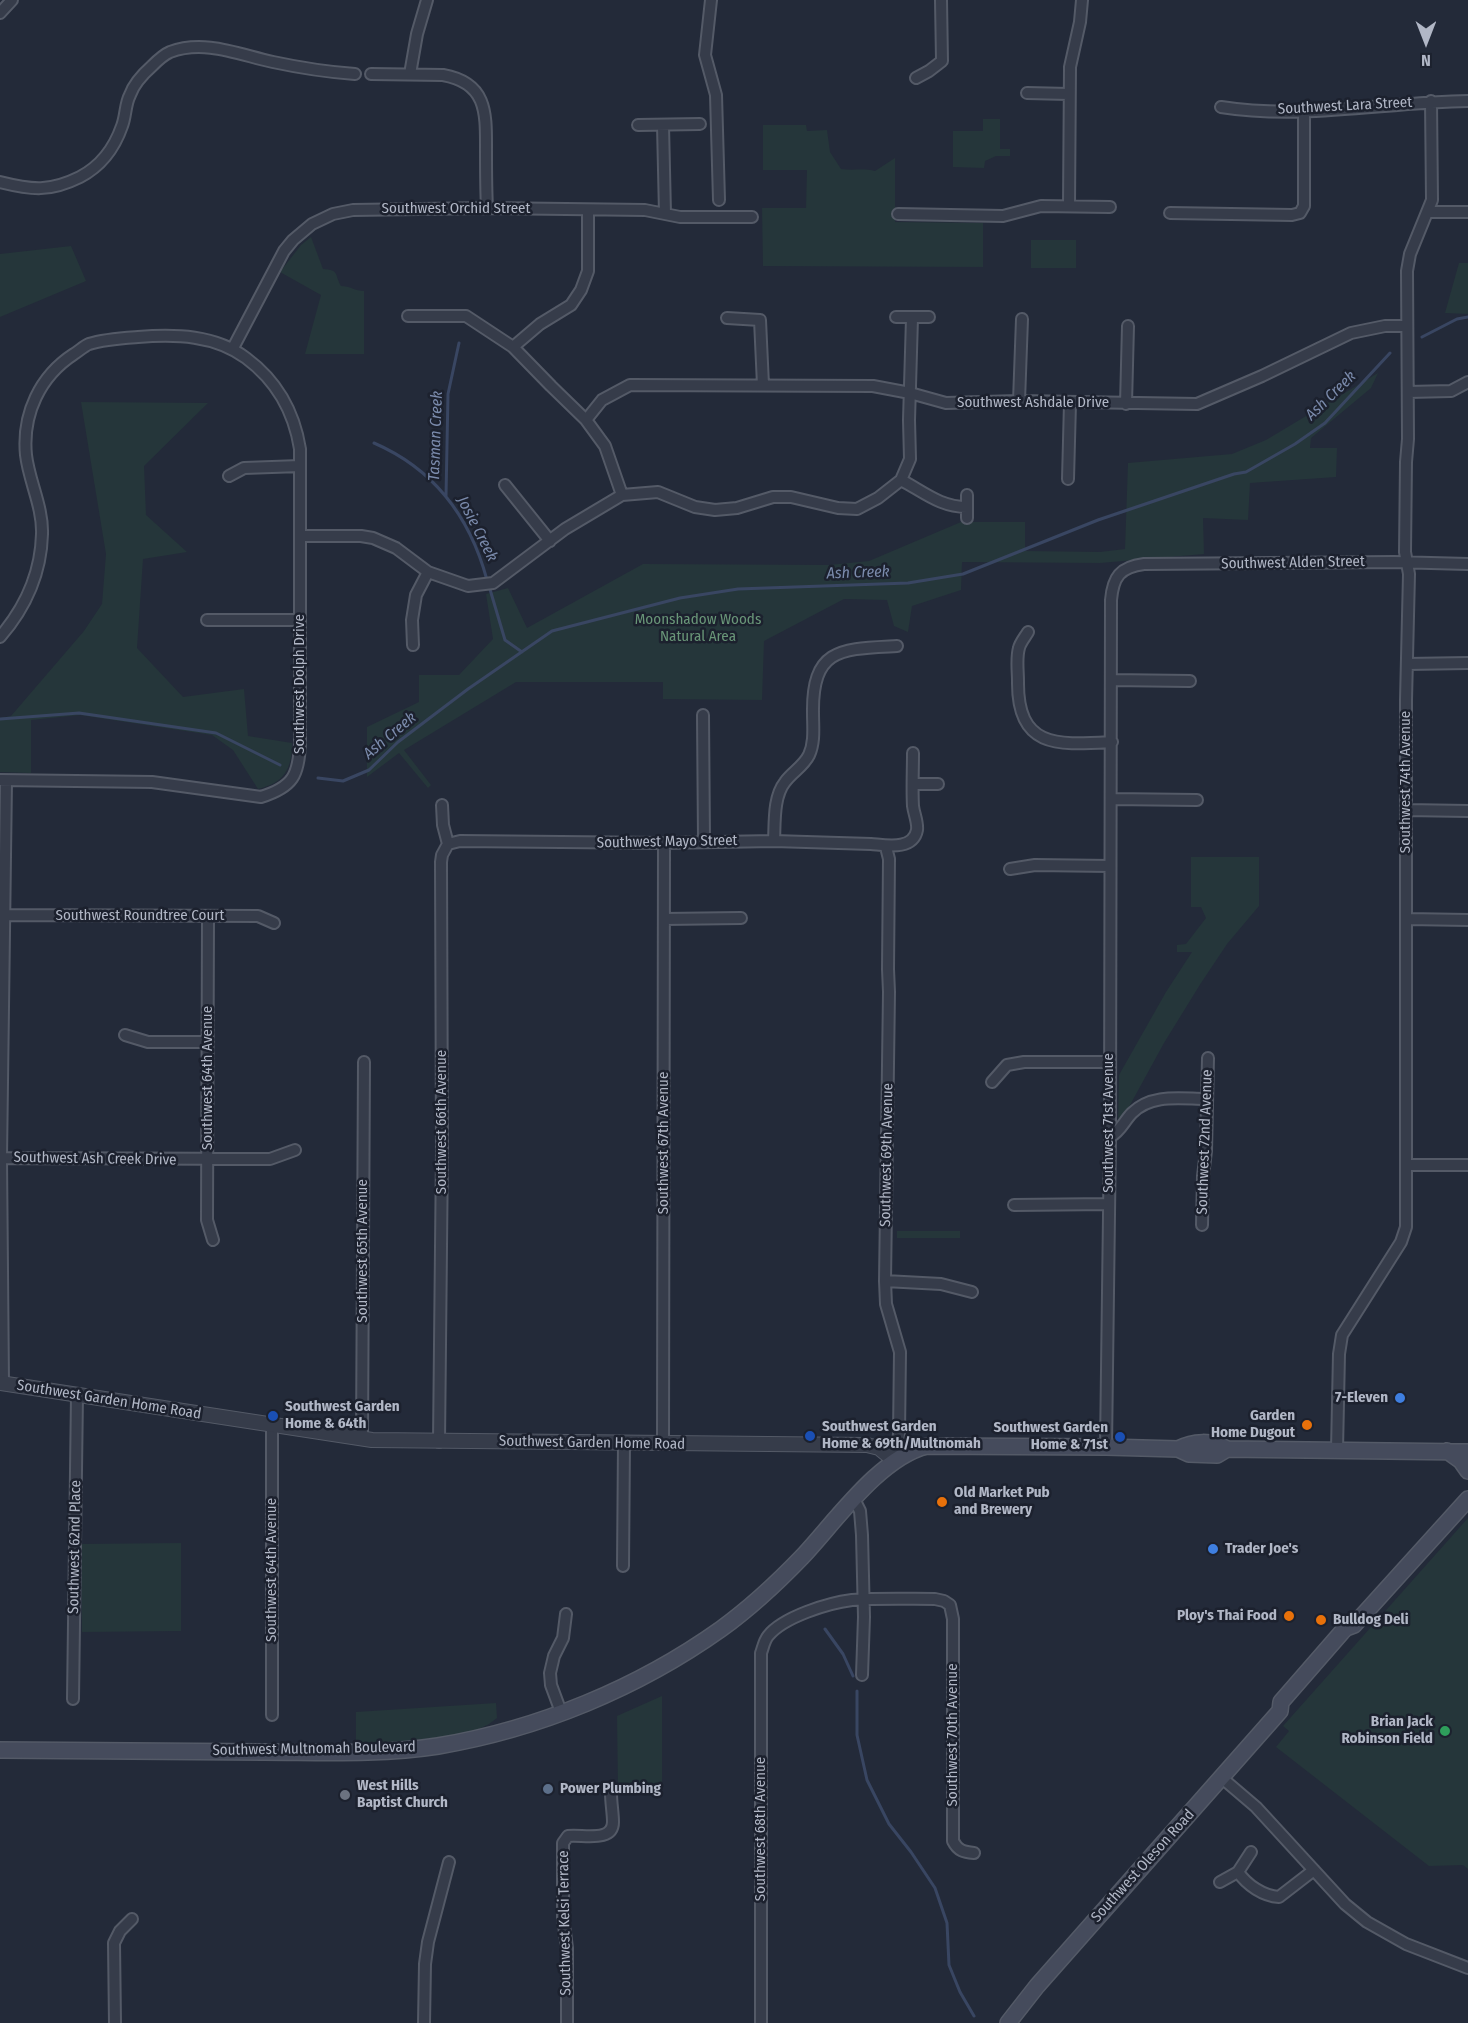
<!DOCTYPE html>
<style>
body{margin:0}
#map{position:relative;width:1468px;height:2023px;overflow:hidden;background:#232a39;font-family:"Fira Sans Condensed",sans-serif}
canvas{display:block}
.north{position:absolute;left:1396px;top:12px;width:60px;height:60px;-webkit-text-stroke:4px #1c212e;paint-order:stroke;rotate:180deg;font-size:16px;font-weight:700;line-height:24px;text-align:center;color:#b1b7c6}
.north::after{content:'';display:block;margin:auto;width:21px;height:27px;background:#b1b7c6;clip-path:polygon(50% 0,100% 100%,50% 72%,0 100%)}
</style>
<div id="map">
<canvas width="1468" height="2023"></canvas>
<div class="north">N</div>
</div>
<script>
const c = document.querySelector('canvas').getContext('2d');
c.lineJoin = 'round';
function fillPath(path, color) {
  c.fillStyle = color;
  c.fill(path, 'evenodd');
}
function trace(path, color, width, dash) {
  c.strokeStyle = color;
  c.lineWidth = width;
  c.lineCap = dash ? 'butt' : 'round';
  c.setLineDash(dash || []);
  c.stroke(path);
}
function drawText(font, color, halo, rows, align = 'center') {
  c.font = font + ' "Fira Sans Condensed",sans-serif';
  c.lineWidth = 5;
  c.setLineDash([]);
  c.textBaseline = 'middle';
  c.strokeStyle = halo;
  c.fillStyle = color;
  for (const [text, x, y, turn = 0] of rows) {
    c.save();
    c.translate(x, y);
    c.rotate((+turn || 0) * Math.PI / 180);
    c.textAlign = isNaN(turn) ? turn : align;
    if (halo) c.strokeText(text, 0, 0);
    c.fillText(text, 0, 0);
    c.restore();
  }
}
fillPath(new Path2D(`
 M 983,119 L 1000,119 L 1000,149 L 1010,149 L 1010,156 L 996,156 L 985,161 L 984,168 L 953,167 L 953,131 L 983,131 Z
 M 763,125 L 806,125 L 807,131 L 827,130 L 830,152 L 841,169 C 853,171 864,168 875,171 L 895,158 L 895,222 L 983,223 L 983,267 L 763,266 L 762,208 L 806,208 L 807,170 L 763,170 Z
 M 311,237 L 323,269 C 340,270 334,274 341,286 C 350,286 355,291 364,291 L 364,354 L 305,354 L 321,295 L 280,272 L 301,245 Z
 M 1031,240 L 1076,240 L 1076,268 L 1031,268 Z
 M 71,246 L 86,281 L 0,317 L 0,254 Z
 M 1459,263 L 1468,263 L 1468,314 L 1445,313 Z
 M 1378,373 L 1371,388 L 1311,438 L 1310,448 L 1337,448 L 1336,477 L 1250,483 L 1248,520 L 1203,518 L 1204,554 L 1100,563 L 962,562 L 961,590 L 912,606 L 908,632 L 894,626 L 887,600 L 844,599 L 764,641 L 762,700 L 663,699 L 663,682 L 516,682 L 404,750 L 431,785 L 428,788 L 399,753 L 367,777 L 367,727 L 419,702 L 419,675 L 459,675 L 493,639 L 486,594 L 508,588 L 527,628 L 643,564 L 829,565 L 869,561 L 961,522 L 1025,522 L 1025,551 L 1100,552 L 1125,549 L 1128,463 L 1232,454 L 1266,440 Z
 M 81,402 L 208,403 L 144,466 L 146,515 L 187,552 L 143,559 L 137,648 L 183,697 L 244,689 L 248,736 L 292,743 C 292,769 284,783 258,789 L 233,750 L 212,735 L 80,715 L 31,720 L 31,773 L 0,772 L 0,718 L 11,716 L 84,631 L 102,604 L 106,554 Z
 M 1191,857 L 1259,857 L 1259,906 L 1227,944 L 1201,983 L 1164,1043 L 1118,1127 L 1119,1075 L 1166,992 L 1192,952 L 1177,952 L 1177,945 L 1186,944 L 1206,918 L 1201,907 L 1191,907 Z
 M 897,1231 L 960,1231 L 960,1238 L 897,1238 Z
 M 1468,1518 L 1468,1869 L 1463,1865 L 1429,1866 L 1276,1747 L 1289,1731 L 1283,1726 Z
 M 181,1543 L 181,1631 L 82,1632 L 81,1544 Z
 M 662,1696 L 662,1790 L 618,1789 L 617,1716 Z
 M 496,1703 L 497,1718 L 489,1724 L 469,1734 L 397,1742 L 356,1743 L 356,1712 Z`), '#25363a');
trace(new Path2D(`
 M 1422,337 L 1457,319 L 1468,317
 M 374,443 C 434,469 470,517 487,580
 M 446,496 L 448,394 L 459,343
 M 489,586 L 505,640 L 522,652
 M 0,719 L 79,713 L 216,733 L 280,765
 M 318,778 L 343,781 L 369,770 L 398,742 L 468,689 L 552,631 L 680,598 L 738,589 L 908,583 L 963,574 L 1098,520 L 1234,474 L 1246,472 L 1295,444 L 1325,423 L 1390,353
 M 825,1629 L 843,1654 L 853,1676
 M 857,1691 L 857,1735 L 867,1780 L 889,1824 L 911,1852 L 935,1888 L 947,1923 L 949,1965 L 960,1992 L 974,2016`), '#394662', 3);
const minor = new Path2D(`
 M 711,0 L 705,55 L 716,95 L 719,200
 M 0,13 L 12,0
 M 371,74 L 443,75 C 488,83 486,114 486,151 C 486,170 486,189 487,208
 M 410,74 L 417,34 L 427,0
 M 916,78 L 929,71 L 942,61 L 941,0
 M 1027,93 L 1069,94
 M 1221,107 C 1303,120 1386,102 1468,101
 M 638,125 L 700,124
 M 663,125 L 665,214
 M 0,182 C 32,190 50,192 80,177 C 101,166 114,149 122,126 C 126,116 125,104 130,95 C 134,83 143,74 152,66 C 157,61 163,55 170,52 C 205,39 240,55 273,62 C 301,68 327,72 355,74
 M 1069,206 L 1070,67 L 1080,22 L 1082,0
 M 1429,212 L 1468,212
 M 1170,213 L 1292,215 L 1300,213 L 1304,206 L 1304,111
 M 898,214 L 1003,216 L 1041,206 L 1110,207
 M 408,316 L 466,316 L 513,347 L 551,386 L 586,420 L 605,446 L 622,495
 M 896,317 L 929,317
 M 727,318 L 760,320 L 763,385
 M 513,347 L 540,324 L 571,305 L 581,290 L 588,271 L 588,210
 M 233,348 L 284,251 L 293,240 L 312,224 L 333,214 L 353,210 L 487,208 L 645,210 L 680,217 L 752,217
 M 1408,392 L 1451,391 L 1468,382
 M 1019,401 L 1022,319
 M 1126,404 L 1128,326
 M 586,420 L 602,400 L 630,385 L 873,386 L 910,393 L 946,403 L 1019,401 L 1197,404 L 1262,376 L 1351,333 L 1385,326 L 1407,326
 M 229,476 L 244,468 L 300,466
 M 1068,479 L 1070,403
 M 901,480 C 924,492 940,507 967,507
 M 505,485 L 550,541
 M 967,495 L 967,518
 M 300,536 L 361,536 L 373,538 L 396,548 L 428,572 L 468,586 L 493,583 L 565,529 L 622,495 L 658,492 L 695,507 L 715,510 L 737,508 L 773,497 L 791,497 L 838,508 L 857,509 L 878,498 L 901,480 L 910,459 L 909,420 L 912,318
 M 207,620 L 300,620
 M 1028,632 C 1025,637 1020,643 1019,648 C 1016,658 1018,671 1018,681 C 1017,749 1058,745 1112,742
 M 0,637 C 25,608 41,573 42,534 C 43,507 29,481 26,455 C 22,414 40,376 74,354 C 79,351 84,346 89,344 C 104,339 123,338 138,337 C 176,334 215,335 246,358 C 277,381 294,411 300,449 L 300,743 C 299,775 293,787 261,797 L 152,782 L 0,780
 M 413,645 L 412,620 L 416,595 L 428,572
 M 1407,664 L 1468,663
 M 1111,680 L 1190,681
 M 703,715 L 704,841
 M 914,784 L 938,784
 M 1111,799 L 1197,800
 M 442,805 L 443,825 L 448,844
 M 1406,810 L 1468,811
 M 774,841 C 775,823 773,797 785,782 C 792,772 803,767 809,755 C 815,742 813,727 813,713 C 812,647 842,649 897,646
 M 448,844 L 460,841 L 662,843 L 774,841 L 871,844 C 885,845 913,851 917,830 C 918,822 914,814 913,806 C 912,789 913,771 913,753
 M 886,847 L 889,859 L 888,969 L 889,992 L 885,1281 L 886,1304 L 900,1352 L 899,1434 L 895,1461
 M 1010,869 L 1035,865 L 1110,866
 M 5,915 L 258,916 L 274,923
 M 208,916 L 207,1220 L 213,1240
 M 664,919 L 741,918
 M 1407,919 L 1468,920
 M 125,1035 L 148,1042 L 208,1042
 M 992,1082 L 1007,1065 L 1024,1062 L 1110,1062
 M 1110,1137 C 1121,1131 1124,1121 1132,1113 C 1152,1093 1182,1099 1206,1099
 M 1,1158 L 270,1159 L 295,1150
 M 1407,1165 L 1468,1165
 M 1014,1205 L 1109,1204
 M 1202,1225 L 1203,1176 L 1206,1151 L 1208,1058
 M 885,1281 L 941,1284 L 972,1292
 M 3,1383 L 1,1158 L 6,781
 M 272,1425 L 272,1715
 M 362,1439 L 364,1062
 M 439,1442 L 442,1150 L 441,862 L 442,855 L 448,844
 M 663,1444 L 664,843
 M 1106,1447 L 1110,1137 L 1111,600 C 1113,577 1120,567 1144,564 L 1394,562 L 1468,564
 M 1337,1450 L 1339,1354 L 1342,1335 L 1401,1242 L 1406,1227 L 1406,700 L 1409,574 L 1405,552 L 1406,462 L 1408,439 L 1407,271 L 1410,254 L 1432,200 L 1431,101
 M 854,1499 L 860,1511 L 862,1535 L 864,1617 L 862,1675
 M 623,1566 L 624,1443
 M 73,1699 L 77,1395
 M 561,1712 L 551,1685 L 550,1673 L 554,1656 L 563,1638 L 566,1614
 M 1222,1778 L 1256,1807 L 1345,1904 L 1367,1922 L 1406,1944 L 1468,1968
 M 1238,1872 C 1247,1885 1263,1896 1279,1897 L 1314,1870
 M 1220,1882 L 1238,1872 L 1251,1852
 M 115,2023 L 114,1943 L 120,1931 L 132,1919
 M 424,2023 L 425,1964 L 428,1942 L 449,1862
 M 567,2023 L 567,1948 L 563,1917 L 563,1843 L 568,1836 C 582,1834 613,1843 613,1822 C 613,1813 611,1803 611,1793
 M 761,2023 L 761,1653 C 763,1648 764,1641 768,1636 C 783,1617 828,1603 852,1600 C 879,1598 907,1599 935,1599 L 944,1601 L 950,1605 L 953,1619 L 953,1841 C 958,1851 964,1852 974,1853`);
const tertiary = new Path2D(`
 M 0,1383 L 372,1440 L 867,1445 L 879,1448 L 895,1461`);
const secondary = new Path2D(`
 M 1178,1449 C 1193,1441 1212,1440 1227,1449
 M 1447,1451 L 1461,1461 L 1468,1471
 M 0,1750 C 88,1751 175,1751 263,1752 C 321,1752 380,1755 438,1746 C 539,1729 638,1688 721,1629 C 750,1608 777,1583 802,1557 C 835,1522 880,1457 927,1446 L 1106,1447 L 1178,1449 L 1189,1454 L 1217,1455 L 1227,1449 L 1468,1452
 M 1008,2023 L 1037,1986 L 1280,1711 L 1281,1702 L 1342,1632 L 1346,1628 L 1354,1625 L 1468,1499`);
trace(minor, '#545a67', 14);
trace(tertiary, '#545a67', 16);
trace(secondary, '#545a67', 18);
trace(minor, '#363c4a', 10);
trace(tertiary, '#363c4a', 14);
trace(secondary, '#454b5c', 15);
for (const [x, y, r, color] of [
 [1400,1398,6,"#3f7fe0"],
 [273,1416,6,"#1a4fb4"],
 [1307,1425,6,"#e8710a"],
 [810,1436,6,"#1a4fb4"],
 [1120,1437,6,"#1a4fb4"],
 [942,1502,6,"#e8710a"],
 [1213,1549,6,"#3f7fe0"],
 [1289,1616,6,"#e8710a"],
 [1321,1620,6,"#e8710a"],
 [1445,1731,6,"#2e9e5b"],
 [548,1789,6,"#5c6f8a"],
 [345,1795,6,"#6b7280"]
]) {
  const dot = new Path2D();
  dot.arc(x, y, r, 0, 2 * Math.PI);
  c.fillStyle = color;
  c.fill(dot);
  trace(dot, '#1c212e', 2);
}
drawText('15px', '#b1b7c6', '#1c212e', [
 ["Southwest Lara Street",1345,106,-3],
 ["Southwest Orchid Street",456,209],
 ["Southwest Ashdale Drive",1033,403],
 ["Southwest Alden Street",1293,563,-1],
 ["Southwest Dolph Drive",300,684,-90],
 ["Southwest 74th Avenue",1406,782,-90],
 ["Southwest Mayo Street",667,842,-1],
 ["Southwest Roundtree Court",140,916],
 ["Southwest 64th Avenue",208,1078,-90],
 ["Southwest 66th Avenue",442,1122,-90],
 ["Southwest 71st Avenue",1109,1123,-90],
 ["Southwest 72nd Avenue",1205,1142,-88],
 ["Southwest 67th Avenue",664,1143,-90],
 ["Southwest 69th Avenue",887,1155,-89],
 ["Southwest Ash Creek Drive",95,1159,1],
 ["Southwest 65th Avenue",363,1251,-90],
 ["Southwest Garden Home Road",109,1400,9],
 ["Southwest Garden Home Road",592,1443,1],
 ["Southwest 62nd Place",75,1547,-89],
 ["Southwest 64th Avenue",272,1570,-90],
 ["Southwest 70th Avenue",953,1735,-90],
 ["Southwest Multnomah Boulevard",314,1749,-1],
 ["Southwest 68th Avenue",761,1829,-90],
 ["Southwest Oleson Road",1143,1866,-48],
 ["Southwest Kelsi Terrace",565,1923,-91]
]);
drawText('15px', '#699678', '#1c212e', [
 ["Moonshadow Woods",698,620],
 ["Natural Area",698,637]
]);
drawText('bold 15px', '#b1b7c6', '#1c212e', [
 ["7-Eleven",1388,1398,"right"],
 ["Southwest Garden",285,1407],
 ["Home & 64th",285,1424],
 ["Garden",1295,1416,"right"],
 ["Home Dugout",1295,1433,"right"],
 ["Southwest Garden",822,1427],
 ["Home & 69th/Multnomah",822,1444],
 ["Southwest Garden",1108,1428,"right"],
 ["Home & 71st",1108,1445,"right"],
 ["Old Market Pub",954,1493],
 ["and Brewery",954,1510],
 ["Trader Joe's",1225,1549],
 ["Ploy's Thai Food",1277,1616,"right"],
 ["Bulldog Deli",1333,1620],
 ["Brian Jack",1433,1722,"right"],
 ["Robinson Field",1433,1739,"right"],
 ["West Hills",357,1786],
 ["Baptist Church",357,1803],
 ["Power Plumbing",560,1789]
], 'left');
drawText('italic 16px', '#7b8bac', '#1c212e', [
 ["Ash Creek",1331,396,-44],
 ["Tasman Creek",436,436,-88],
 ["Josie Creek",477,529,63],
 ["Ash Creek",858,573,-2],
 ["Ash Creek",390,736,-40]
]);
</script>
